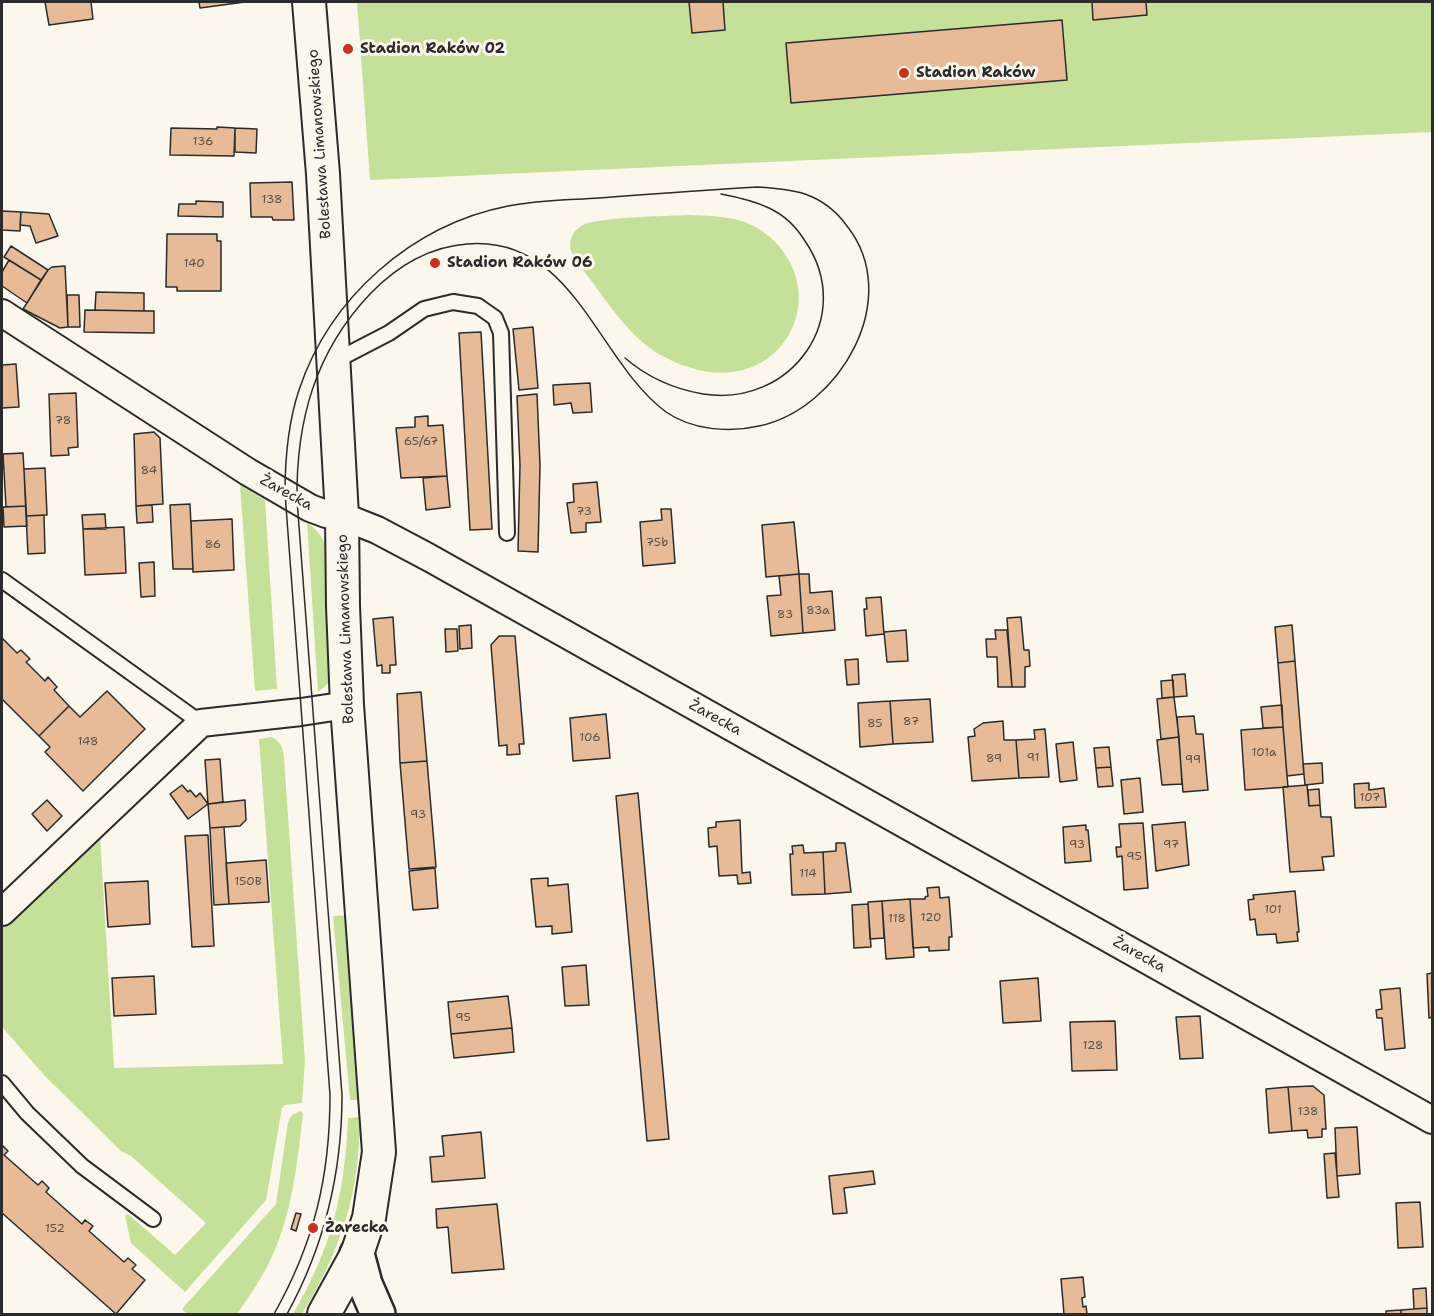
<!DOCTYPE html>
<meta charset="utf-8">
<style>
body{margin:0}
#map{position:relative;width:1434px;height:1316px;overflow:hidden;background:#fbf7ec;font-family:"Shantell Sans",sans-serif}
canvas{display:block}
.frame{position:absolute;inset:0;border:3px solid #2b2b2b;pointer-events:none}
</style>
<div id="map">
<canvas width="1434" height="1316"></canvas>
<div class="frame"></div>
</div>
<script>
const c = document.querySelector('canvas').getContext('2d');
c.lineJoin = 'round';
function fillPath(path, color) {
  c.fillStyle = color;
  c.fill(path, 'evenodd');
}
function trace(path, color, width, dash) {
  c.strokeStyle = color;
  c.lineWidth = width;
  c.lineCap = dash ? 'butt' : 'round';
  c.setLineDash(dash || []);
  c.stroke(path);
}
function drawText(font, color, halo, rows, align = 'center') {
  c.font = font + ' "Shantell Sans",sans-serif';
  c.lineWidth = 6;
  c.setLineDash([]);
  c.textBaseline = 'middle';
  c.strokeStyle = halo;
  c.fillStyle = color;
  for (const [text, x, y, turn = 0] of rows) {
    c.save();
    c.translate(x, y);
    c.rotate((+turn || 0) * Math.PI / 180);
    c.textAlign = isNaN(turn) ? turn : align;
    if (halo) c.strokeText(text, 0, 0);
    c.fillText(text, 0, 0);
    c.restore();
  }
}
fillPath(new Path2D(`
 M 357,2 L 1432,2 L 1432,132 L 370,180 Z
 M 689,215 C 712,216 739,216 759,229 C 800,255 813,308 781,346 C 771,358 755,368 739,371 C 711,377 681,367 657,353 C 629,335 610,306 590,279 C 584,271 576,262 572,253 C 567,243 572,232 581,226 C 593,217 670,216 689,215 Z
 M 240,485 L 265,500 L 277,689 L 255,691 Z
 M 307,522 C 319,532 325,539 328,555 L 332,677 L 330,682 L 318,692 Z
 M 272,737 C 282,743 283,748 284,758 L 305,1061 L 302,1103 L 285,1105 L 282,1108 L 266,1200 L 185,1292 L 131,1243 L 125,1216 L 128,1214 L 175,1255 L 206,1223 L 131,1156 L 121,1151 L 45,1076 L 2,1027 L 2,926 L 100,835 L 114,1068 L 283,1064 L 259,739 Z
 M 349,915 L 362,1100 L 350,1100 L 333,916 Z
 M 301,1111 L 303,1114 C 297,1165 292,1216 269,1263 C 260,1281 248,1298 237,1314 L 187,1314 L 182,1309 L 276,1204 L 288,1122 L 292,1115 Z
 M 361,1117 C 359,1142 358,1167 353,1191 C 344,1235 325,1277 302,1314 L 293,1314 C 331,1249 345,1194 348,1118 Z`), '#c5e199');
const building = new Path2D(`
 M 45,2 L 91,2 L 93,19 L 49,25 Z
 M 199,2 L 245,2 L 200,8 Z
 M 689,2 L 723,2 L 725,30 L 692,33 Z
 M 1092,2 L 1146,2 L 1147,15 L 1093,20 Z
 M 1062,20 L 1067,80 L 791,103 L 786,43 Z
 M 217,127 L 235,128 L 234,156 L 170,155 L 171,128 L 217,129 Z
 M 235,128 L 257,129 L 256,153 L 235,152 Z
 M 292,182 L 294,220 L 273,220 L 272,217 L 251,217 L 250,183 Z
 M 196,201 L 223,202 L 223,217 L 178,216 L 179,204 L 196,204 Z
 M 2,211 L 21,212 L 20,231 L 2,230 Z
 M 21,212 L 49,214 L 58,236 L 36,243 L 30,226 L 20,225 Z
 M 167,234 L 217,234 L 217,241 L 221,241 L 221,291 L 177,291 L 177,287 L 166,287 Z
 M 11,246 L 48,270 L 41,280 L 4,257 Z
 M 9,260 L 41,280 L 27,303 L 2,286 L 2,272 Z
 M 65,266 L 68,327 L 60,328 L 23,309 L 48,270 L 52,267 Z
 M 96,292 L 144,293 L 144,311 L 95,310 Z
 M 67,295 L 79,295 L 80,327 L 68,327 Z
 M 85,310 L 154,311 L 154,333 L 84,332 Z
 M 533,327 L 538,388 L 519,390 L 513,329 Z
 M 481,332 L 492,529 L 470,530 L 459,333 Z
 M 16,364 L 19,407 L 2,408 L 2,365 Z
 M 590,383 L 592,412 L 573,413 L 571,403 L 554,405 L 553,385 Z
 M 76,393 L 78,447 L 68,448 L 69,455 L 51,456 L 49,394 Z
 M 537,394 L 540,465 L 538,552 L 518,551 L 520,465 L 517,396 Z
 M 428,416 L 428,426 L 443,425 L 447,476 L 401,478 L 396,428 L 415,427 L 415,417 Z
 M 154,432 L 160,438 L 163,504 L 136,506 L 134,434 Z
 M 23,453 L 26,506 L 6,507 L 3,454 Z
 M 45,468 L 47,515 L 26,516 L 24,469 Z
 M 447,476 L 450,507 L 426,510 L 423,478 Z
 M 597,482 L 601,522 L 586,523 L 586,532 L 571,533 L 567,503 L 574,502 L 573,484 Z
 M 190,504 L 193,569 L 173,569 L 170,505 Z
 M 152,505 L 153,522 L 137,523 L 136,506 Z
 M 26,506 L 27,526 L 4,527 L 3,507 Z
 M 661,509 L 671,509 L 675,563 L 643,566 L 640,522 L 662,520 Z
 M 105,514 L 106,529 L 83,529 L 82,515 Z
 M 44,515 L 45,553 L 28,554 L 26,516 Z
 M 232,519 L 234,570 L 193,572 L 191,521 Z
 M 794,522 L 799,574 L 766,577 L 762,525 Z
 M 124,527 L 126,573 L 85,575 L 83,529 Z
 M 154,562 L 155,596 L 141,597 L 139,563 Z
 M 799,574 L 803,633 L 771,636 L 767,596 L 781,595 L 779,576 Z
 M 799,574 L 809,574 L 810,593 L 832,591 L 835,630 L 803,633 Z
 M 881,597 L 884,634 L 866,636 L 864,609 L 867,609 L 866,598 Z
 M 393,617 L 396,665 L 390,665 L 390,673 L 382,673 L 382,665 L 377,666 L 373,619 Z
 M 1021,617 L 1024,650 L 1029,650 L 1030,666 L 1025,667 L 1025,687 L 1012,687 L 1007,618 Z
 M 471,625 L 472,648 L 460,649 L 459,626 Z
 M 1292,625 L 1295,661 L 1278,663 L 1275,627 Z
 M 445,629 L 457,629 L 458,651 L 446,652 Z
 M 906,630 L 908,661 L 887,662 L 884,632 Z
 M 995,630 L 1007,630 L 1012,687 L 998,687 L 997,657 L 987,657 L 986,639 L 996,639 Z
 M 499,636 L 515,636 L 524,744 L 519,744 L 520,754 L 507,755 L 507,745 L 499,746 L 491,645 Z
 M 2,638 L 17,653 L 21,650 L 30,659 L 26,662 L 45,681 L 48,677 L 57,687 L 54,690 L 69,706 L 39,736 L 2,699 Z
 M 858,659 L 859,684 L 847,685 L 845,660 Z
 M 1295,661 L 1304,774 L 1287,776 L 1278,663 Z
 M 1185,674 L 1187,696 L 1174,697 L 1172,675 Z
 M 1173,680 L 1174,697 L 1162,698 L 1161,681 Z
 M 107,691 L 145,729 L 83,791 L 45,752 L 50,747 L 39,736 L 69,706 L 80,717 Z
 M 421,692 L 427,761 L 400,763 L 397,694 Z
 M 1174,697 L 1179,737 L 1161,739 L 1157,699 Z
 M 930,699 L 933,742 L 893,744 L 890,701 Z
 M 890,701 L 893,744 L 860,747 L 858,703 Z
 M 1282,705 L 1283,727 L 1263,728 L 1261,707 Z
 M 606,714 L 610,758 L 573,761 L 570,718 Z
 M 1194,716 L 1196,734 L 1203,734 L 1208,790 L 1183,792 L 1177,717 Z
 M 1003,721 L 1004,740 L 1016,740 L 1019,778 L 972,781 L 968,737 L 975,736 L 974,729 L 983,723 Z
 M 1283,727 L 1288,787 L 1245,790 L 1241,730 Z
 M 1045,729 L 1049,777 L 1019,778 L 1016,740 L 1035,739 L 1034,730 Z
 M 1179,737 L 1182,784 L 1162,785 L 1157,740 Z
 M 1073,742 L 1077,780 L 1060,782 L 1056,744 Z
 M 1109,747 L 1111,767 L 1096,768 L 1094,748 Z
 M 220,759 L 223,802 L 208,804 L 205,760 Z
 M 427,761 L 436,867 L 409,869 L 400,763 Z
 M 1322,763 L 1323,783 L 1305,785 L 1303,764 Z
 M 1111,767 L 1113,786 L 1098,787 L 1096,768 Z
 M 1140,778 L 1143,812 L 1124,814 L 1121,780 Z
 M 1369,783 L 1369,790 L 1384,788 L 1386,807 L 1355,808 L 1354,784 Z
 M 182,785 L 188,792 L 190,790 L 196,797 L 200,793 L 208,804 L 188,819 L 170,794 Z
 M 1307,785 L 1309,806 L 1320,805 L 1321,817 L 1331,817 L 1334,856 L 1322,857 L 1324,870 L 1290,872 L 1283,787 Z
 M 1319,789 L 1320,805 L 1309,806 L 1308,790 Z
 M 638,793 L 669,1139 L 647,1141 L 616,796 Z
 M 47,800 L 62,816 L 47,831 L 32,814 Z
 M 245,800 L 246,820 L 240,826 L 210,828 L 208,804 Z
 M 740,820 L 742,873 L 750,872 L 751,883 L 738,884 L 737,875 L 719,876 L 717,846 L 709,847 L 708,828 L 716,827 L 716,822 Z
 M 1185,822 L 1189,865 L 1156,871 L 1152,825 Z
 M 1143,823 L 1148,888 L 1124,890 L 1122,856 L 1117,857 L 1116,847 L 1121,847 L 1119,824 Z
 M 1086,825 L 1086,830 L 1088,830 L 1091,861 L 1065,863 L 1063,827 Z
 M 224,827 L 229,904 L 214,905 L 210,828 Z
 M 208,835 L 214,946 L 192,947 L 185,836 Z
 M 836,843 L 845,843 L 851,892 L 825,894 L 823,852 L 836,851 Z
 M 803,845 L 804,853 L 823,852 L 825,894 L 792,895 L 790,854 L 793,854 L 792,846 Z
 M 266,860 L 269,902 L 229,904 L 226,863 Z
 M 435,868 L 438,908 L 413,910 L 409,871 Z
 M 548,878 L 548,886 L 568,884 L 572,932 L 552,934 L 552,926 L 536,927 L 531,879 Z
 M 148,881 L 150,924 L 108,927 L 105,883 Z
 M 939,887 L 940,898 L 949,897 L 952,937 L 949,937 L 949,950 L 929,951 L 929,947 L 913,948 L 910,899 L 925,899 L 925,897 L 928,896 L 927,888 Z
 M 1295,891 L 1299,932 L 1297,932 L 1298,941 L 1277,943 L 1276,934 L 1257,935 L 1255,919 L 1250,920 L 1248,900 L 1254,899 L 1253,895 Z
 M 910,899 L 914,957 L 886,959 L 882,901 Z
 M 882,901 L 884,938 L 870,939 L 868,902 Z
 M 868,904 L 871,947 L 854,948 L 852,905 Z
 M 586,965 L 589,1005 L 565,1006 L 562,967 Z
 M 1432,973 L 1432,1017 L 1429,1018 L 1427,974 Z
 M 154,976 L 156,1014 L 114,1016 L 112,978 Z
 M 1038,978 L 1041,1021 L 1003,1023 L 1000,981 Z
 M 1400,988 L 1405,1048 L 1385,1050 L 1382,1018 L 1377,1018 L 1376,1010 L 1382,1009 L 1380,990 Z
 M 508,996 L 512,1028 L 451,1034 L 448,1002 Z
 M 1200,1016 L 1203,1058 L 1180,1059 L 1176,1017 Z
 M 1115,1021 L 1117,1070 L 1072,1071 L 1070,1022 Z
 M 512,1028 L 514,1052 L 454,1058 L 451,1034 Z
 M 1313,1086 L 1324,1095 L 1326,1129 L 1322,1129 L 1322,1137 L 1308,1138 L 1307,1130 L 1292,1131 L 1288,1087 Z
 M 1288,1087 L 1292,1131 L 1269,1133 L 1266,1089 Z
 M 1357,1127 L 1360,1174 L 1337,1176 L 1335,1128 Z
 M 481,1132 L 485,1178 L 432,1182 L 430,1157 L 444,1156 L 442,1136 Z
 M 2,1145 L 8,1151 L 4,1155 L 38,1185 L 42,1181 L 49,1188 L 46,1192 L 82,1224 L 85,1220 L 93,1226 L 89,1231 L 124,1262 L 128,1258 L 136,1265 L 132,1269 L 145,1280 L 116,1314 L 2,1213 Z
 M 1335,1153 L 1339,1197 L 1327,1198 L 1324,1154 Z
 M 873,1171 L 875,1184 L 844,1188 L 847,1213 L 833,1214 L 829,1176 Z
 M 1420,1202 L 1423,1247 L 1398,1248 L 1396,1203 Z
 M 497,1204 L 504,1269 L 452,1273 L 448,1227 L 437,1228 L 436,1209 Z
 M 296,1213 L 301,1214 L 296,1231 L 291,1229 Z
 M 1083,1277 L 1085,1297 L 1082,1298 L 1083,1307 L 1086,1306 L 1087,1314 L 1064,1314 L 1061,1279 Z
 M 1426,1288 L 1427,1308 L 1414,1309 L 1413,1289 Z
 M 1427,1308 L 1427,1314 L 1401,1314 L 1401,1310 Z
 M 1401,1310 L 1401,1314 L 1386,1314 L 1386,1311 Z`);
fillPath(building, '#e7bb97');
trace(building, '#2b2b2b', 1.5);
const service = new Path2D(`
 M 333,362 L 389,333 L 424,309 L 453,302 L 478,306 L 495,318 L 501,333 L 507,533
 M 2,580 L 201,723
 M 2,1083 L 27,1113 L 82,1166 L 153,1219`);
const minor = new Path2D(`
 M 2,313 L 248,472 L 310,508 L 326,514 L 342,516 L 377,530 L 428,557 L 1432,1120
 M 2,912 L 201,723 L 301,712 L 347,705`);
const tertiary = new Path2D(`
 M 309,2 L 323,174 L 342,516 L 343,606 L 347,705 L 379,1152 L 369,1218 L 357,1254 L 324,1314`);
const primary = new Path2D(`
 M 357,1254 L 365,1284 L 378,1314`);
trace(service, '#2b2b2b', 18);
trace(minor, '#2b2b2b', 30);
trace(tertiary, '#2b2b2b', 36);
trace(primary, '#2b2b2b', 38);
trace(service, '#fbf7ec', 14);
trace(minor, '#fbf7ec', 26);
trace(tertiary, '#fbf7ec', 32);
trace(primary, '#fbf7ec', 33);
trace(new Path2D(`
 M 625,358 C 647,377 674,389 703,394 C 791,408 857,317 805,241 C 797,228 784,215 769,208 C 754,201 737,197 721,194
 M 274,1314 C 314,1243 330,1177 330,1095 L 285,493 C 285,458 288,423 299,390 C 330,297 412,225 508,206 C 538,200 569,200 599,198 C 652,194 705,190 758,187 C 774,188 790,189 805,194 C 822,200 837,212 847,226 C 904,298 840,409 759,426 C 729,433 692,430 666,412 C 597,361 574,235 467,244 C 428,247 397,266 370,294 C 315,352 296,421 297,500 L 342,1095 C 342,1174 325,1245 287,1314`), '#2b2b2b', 1.5);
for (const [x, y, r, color] of [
 [348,49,6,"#c8321e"],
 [904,73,6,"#c8321e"],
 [435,263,6,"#c8321e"],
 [313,1228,6,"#c8321e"]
]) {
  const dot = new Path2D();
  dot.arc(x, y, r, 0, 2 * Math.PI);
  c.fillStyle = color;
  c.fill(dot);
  trace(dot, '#fbf7ec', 2);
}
drawText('12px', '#5a4f46', null, [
 ["136",203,142],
 ["138",272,200],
 ["140",194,264],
 ["78",63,421],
 ["65/67",421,442],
 ["84",149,471],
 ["73",584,512],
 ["75b",657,543],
 ["86",213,545],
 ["83a",818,611],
 ["83",785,615],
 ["87",911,722],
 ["85",875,724],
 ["106",590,738],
 ["148",88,742],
 ["101a",1264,753],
 ["91",1033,758],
 ["89",994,759],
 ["99",1193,760],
 ["107",1370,798],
 ["93",418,815],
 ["93",1077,845],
 ["97",1171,845],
 ["95",1134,857],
 ["114",808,874],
 ["150B",248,882],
 ["101",1273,910],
 ["120",931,918],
 ["118",897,919],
 ["95",463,1018],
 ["128",1093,1046],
 ["138",1308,1112],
 ["152",55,1229]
]);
drawText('bold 15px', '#2b2b2b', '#fbf7ec', [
 ["Stadion Raków 02",360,49],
 ["Stadion Raków",916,73],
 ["Stadion Raków 06",447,263],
 ["Żarecka",325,1228]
], 'left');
drawText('15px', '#2b2b2b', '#fbf7ec', [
 ["Bolesława Limanowskiego",320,144,-94],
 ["Żarecka",286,493,29],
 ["Bolesława Limanowskiego",346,629,-92],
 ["Żarecka",715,718,29],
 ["Żarecka",1139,955,29]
]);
</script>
